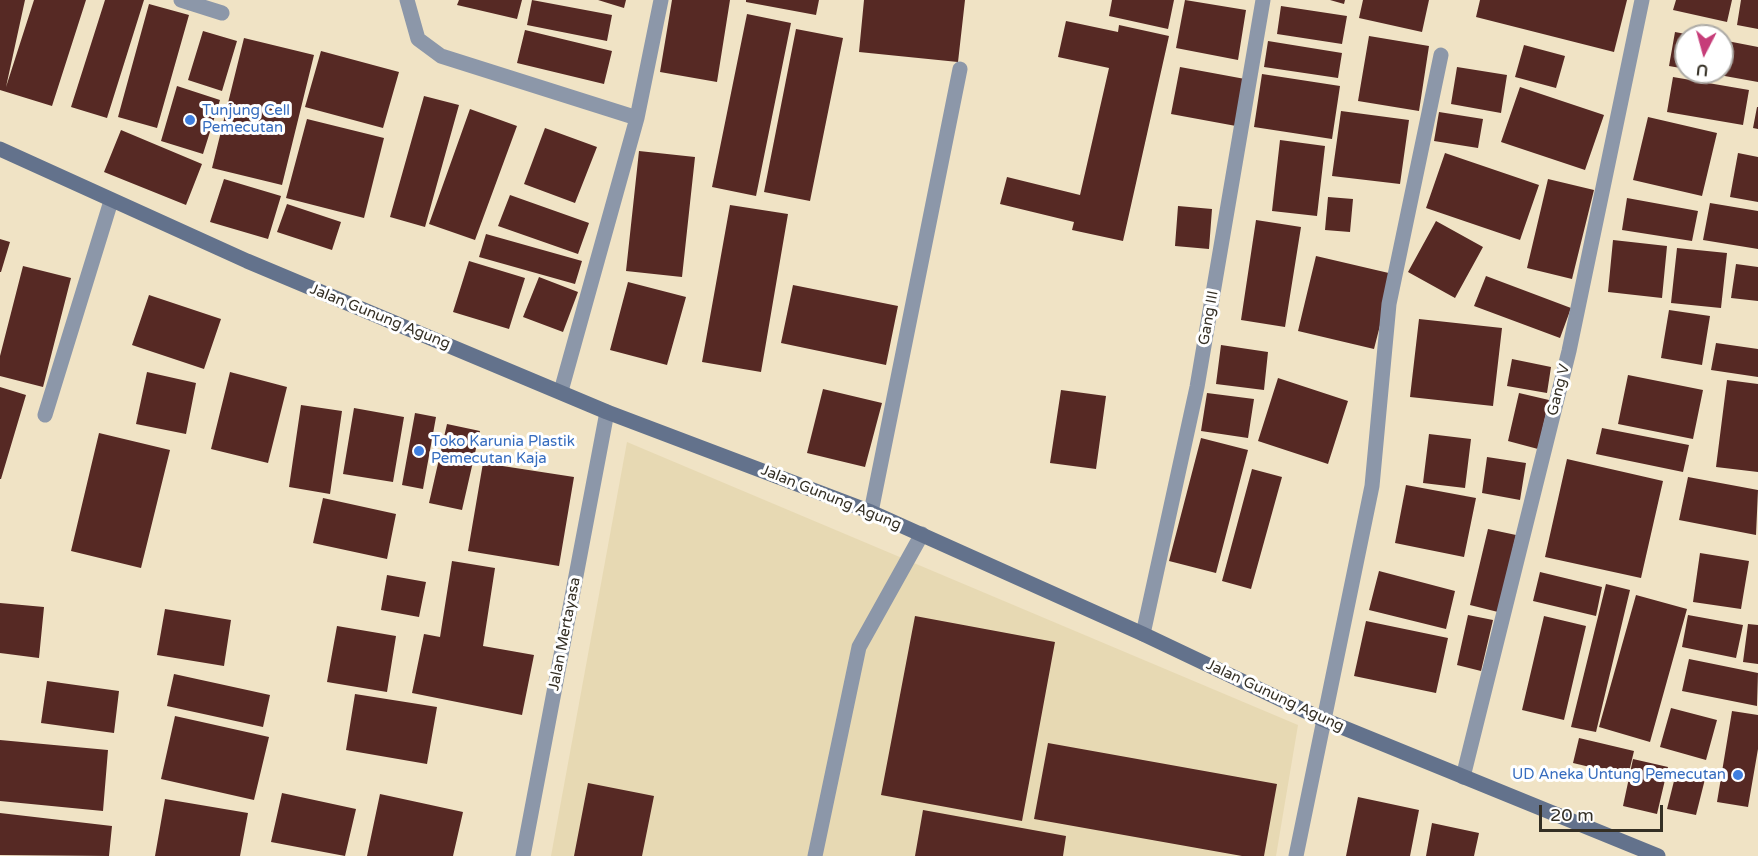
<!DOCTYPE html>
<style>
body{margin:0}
#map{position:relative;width:1758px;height:856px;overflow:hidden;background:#f0e3c5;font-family:"Varela Round",sans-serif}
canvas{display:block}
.north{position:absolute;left:1674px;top:24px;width:60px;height:60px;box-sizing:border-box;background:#fff;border:2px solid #aeaca7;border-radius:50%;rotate:186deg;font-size:16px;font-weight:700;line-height:24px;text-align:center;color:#342f24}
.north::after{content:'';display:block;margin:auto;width:21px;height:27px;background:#c63d79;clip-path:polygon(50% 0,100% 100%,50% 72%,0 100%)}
.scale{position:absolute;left:1539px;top:805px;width:124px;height:27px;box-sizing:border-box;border:3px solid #342f24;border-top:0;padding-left:8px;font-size:18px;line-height:21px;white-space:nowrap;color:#342f24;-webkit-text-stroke:4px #fff;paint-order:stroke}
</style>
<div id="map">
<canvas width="1758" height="856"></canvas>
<div class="north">U</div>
<div class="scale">20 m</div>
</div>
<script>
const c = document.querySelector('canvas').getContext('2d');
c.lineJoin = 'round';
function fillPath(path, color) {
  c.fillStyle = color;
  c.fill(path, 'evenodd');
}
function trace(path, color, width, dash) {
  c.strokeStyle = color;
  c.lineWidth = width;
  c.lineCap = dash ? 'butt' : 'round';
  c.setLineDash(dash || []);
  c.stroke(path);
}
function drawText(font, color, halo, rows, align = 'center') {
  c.font = font + ' "Varela Round",sans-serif';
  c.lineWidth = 6;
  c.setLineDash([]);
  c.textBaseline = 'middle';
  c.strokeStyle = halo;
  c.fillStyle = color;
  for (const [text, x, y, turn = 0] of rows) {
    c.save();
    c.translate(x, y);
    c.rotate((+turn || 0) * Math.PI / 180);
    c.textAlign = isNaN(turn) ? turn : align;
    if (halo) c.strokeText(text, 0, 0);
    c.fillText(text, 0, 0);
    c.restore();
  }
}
fillPath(new Path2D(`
 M 627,442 L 1298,725 L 1276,856 L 551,856 Z`), '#e7d9b3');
fillPath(new Path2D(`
 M 0,0 L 25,0 L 6,87 L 34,0 L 86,0 L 52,106 L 0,90 Z
 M 105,0 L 144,0 L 107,118 L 71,107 Z
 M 459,0 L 522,0 L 517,19 L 457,5 Z
 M 532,0 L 612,15 L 607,41 L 527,25 Z
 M 598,0 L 626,0 L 624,8 Z
 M 672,0 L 730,0 L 717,82 L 660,72 Z
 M 746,0 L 819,0 L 816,15 L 746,2 Z
 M 864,0 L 965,0 L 958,62 L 859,52 Z
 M 1112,0 L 1174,0 L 1168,29 L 1109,16 Z
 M 1185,0 L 1246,10 L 1238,60 L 1176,48 Z
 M 1330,0 L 1345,0 L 1344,4 Z
 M 1363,0 L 1429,0 L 1422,32 L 1359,18 Z
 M 1480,0 L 1627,0 L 1614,52 L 1476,17 Z
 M 1676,0 L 1732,0 L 1727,22 L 1673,10 Z
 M 1741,0 L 1758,0 L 1758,29 L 1737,25 Z
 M 149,4 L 189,15 L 157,128 L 118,117 Z
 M 1281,6 L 1347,16 L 1342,44 L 1277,34 Z
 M 747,14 L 791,23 L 756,196 L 712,187 Z
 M 1066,21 L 1118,32 L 1119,25 L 1169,36 L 1123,241 L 1072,230 L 1074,222 L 1000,204 L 1007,177 L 1080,195 L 1109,68 L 1058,57 Z
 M 796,29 L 843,38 L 810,201 L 764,192 Z
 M 525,30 L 612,51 L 604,84 L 517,63 Z
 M 203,31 L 237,41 L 222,91 L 188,80 Z
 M 1675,32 L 1691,35 L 1686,36 L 1686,69 L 1669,66 Z
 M 1369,36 L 1429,46 L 1419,111 L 1358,101 Z
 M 244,38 L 314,55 L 282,185 L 212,168 Z
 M 1722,40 L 1758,47 L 1758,82 L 1708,73 L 1722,72 Z
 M 1268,41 L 1342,53 L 1338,78 L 1264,67 Z
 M 1524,45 L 1565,56 L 1556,88 L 1515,77 Z
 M 321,51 L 399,72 L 383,128 L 305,107 Z
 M 1180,67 L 1245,79 L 1236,126 L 1171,114 Z
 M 1457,67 L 1507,75 L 1501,113 L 1451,104 Z
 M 1262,74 L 1340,86 L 1332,139 L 1254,127 Z
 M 1673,77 L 1749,90 L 1743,125 L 1667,112 Z
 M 177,86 L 220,100 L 203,154 L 161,141 Z
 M 1520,87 L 1604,115 L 1585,170 L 1501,142 Z
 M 424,96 L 459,105 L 425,227 L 390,217 Z
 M 1757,107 L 1758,107 L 1758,129 L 1753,128 Z
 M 470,109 L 517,126 L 475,240 L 429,224 Z
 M 1341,111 L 1409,120 L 1400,184 L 1332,176 Z
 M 1439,112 L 1483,119 L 1478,148 L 1434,141 Z
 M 1648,117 L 1717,133 L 1702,196 L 1633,180 Z
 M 307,119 L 384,138 L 364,218 L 286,198 Z
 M 545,128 L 597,147 L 575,203 L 524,184 Z
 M 121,130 L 202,164 L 186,205 L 104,172 Z
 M 1280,140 L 1325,146 L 1317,216 L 1272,211 Z
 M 639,151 L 695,157 L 682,277 L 626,271 Z
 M 1445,153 L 1539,185 L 1520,240 L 1426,208 Z
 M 1738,153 L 1758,157 L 1758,202 L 1730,197 Z
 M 224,179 L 281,196 L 268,239 L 210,222 Z
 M 1548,179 L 1594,190 L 1572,279 L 1527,268 Z
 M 510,195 L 589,223 L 578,254 L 498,226 Z
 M 1328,197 L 1353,199 L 1350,232 L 1325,230 Z
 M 1627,198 L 1698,211 L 1692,241 L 1622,230 Z
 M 1710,203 L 1758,211 L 1758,249 L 1703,240 Z
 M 287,204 L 341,222 L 332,250 L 277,232 Z
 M 730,205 L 788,214 L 761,372 L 702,362 Z
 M 1178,206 L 1212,209 L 1209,249 L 1175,246 Z
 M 1256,220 L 1301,227 L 1285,327 L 1241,320 Z
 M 1436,221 L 1483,247 L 1455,298 L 1408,272 Z
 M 486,234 L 582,261 L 575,284 L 479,257 Z
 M 0,239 L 10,242 L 1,272 L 0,272 Z
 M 1613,240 L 1667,246 L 1662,298 L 1608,292 Z
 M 1677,248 L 1727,253 L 1721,308 L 1671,303 Z
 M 1316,256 L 1393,274 L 1374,349 L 1298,331 Z
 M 469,261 L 525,278 L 509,329 L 453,312 Z
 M 1736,264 L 1758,267 L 1758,301 L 1731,298 Z
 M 23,266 L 71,278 L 43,387 L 0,376 L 0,356 Z
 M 1486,276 L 1571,308 L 1560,338 L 1474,306 Z
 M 539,277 L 578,292 L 563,332 L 523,317 Z
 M 628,282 L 686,297 L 667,365 L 610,350 Z
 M 793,285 L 898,306 L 886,365 L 781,343 Z
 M 149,295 L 221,319 L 204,369 L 132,345 Z
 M 1669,310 L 1710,316 L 1702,365 L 1661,358 Z
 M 1419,319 L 1502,328 L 1493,406 L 1410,397 Z
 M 1716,343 L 1758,349 L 1758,377 L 1711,370 Z
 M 1221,345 L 1268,352 L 1264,390 L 1216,384 Z
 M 1512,359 L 1551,367 L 1547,393 L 1507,386 Z
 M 147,372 L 196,383 L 186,434 L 136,424 Z
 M 230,372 L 287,387 L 268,463 L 211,449 Z
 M 1628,375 L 1703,390 L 1693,439 L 1618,424 Z
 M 1278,378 L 1348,401 L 1328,464 L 1258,441 Z
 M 1727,380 L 1758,384 L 1758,472 L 1716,467 Z
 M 0,387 L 26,395 L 1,479 L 0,479 Z
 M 823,389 L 882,403 L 865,467 L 807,453 Z
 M 1061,390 L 1106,396 L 1096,469 L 1050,463 Z
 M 1207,393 L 1254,399 L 1248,438 L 1201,431 Z
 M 1519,393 L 1549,400 L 1538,449 L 1508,441 Z
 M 301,405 L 342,411 L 330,494 L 289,487 Z
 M 354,408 L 404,417 L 393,482 L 343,474 Z
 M 415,413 L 436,417 L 423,489 L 402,485 Z
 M 447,424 L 480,431 L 462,510 L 429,503 Z
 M 1602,428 L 1689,445 L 1683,472 L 1596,454 Z
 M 99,433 L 170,450 L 141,568 L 71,551 Z
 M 1429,434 L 1471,439 L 1465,488 L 1423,483 Z
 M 1201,438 L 1248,450 L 1216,573 L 1169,561 Z
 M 1487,457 L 1526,463 L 1520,500 L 1482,493 Z
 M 1567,459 L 1663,481 L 1641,578 L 1545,557 Z
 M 483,463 L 574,477 L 559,566 L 468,551 Z
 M 1252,469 L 1282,477 L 1251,589 L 1222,581 Z
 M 1688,477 L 1758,490 L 1756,535 L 1679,520 Z
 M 1406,485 L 1476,498 L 1464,557 L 1395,543 Z
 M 323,498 L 396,514 L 387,559 L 313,543 Z
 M 1488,529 L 1516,535 L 1498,612 L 1470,605 Z
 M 1700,553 L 1749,561 L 1741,609 L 1693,602 Z
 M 452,561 L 495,568 L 483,646 L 534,655 L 522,715 L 412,693 L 424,634 L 440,637 Z
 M 1379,571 L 1455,591 L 1446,629 L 1369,610 Z
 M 1540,572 L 1602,587 L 1596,616 L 1533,601 Z
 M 387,575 L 426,582 L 419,617 L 381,610 Z
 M 1606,584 L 1630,590 L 1596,732 L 1571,727 Z
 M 1636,595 L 1687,609 L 1650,742 L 1599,727 Z
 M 0,603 L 44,607 L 39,658 L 0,653 Z
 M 165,609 L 231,620 L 224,666 L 157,655 Z
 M 1468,615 L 1493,620 L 1481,671 L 1457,665 Z
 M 1688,615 L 1743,625 L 1736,658 L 1682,647 Z
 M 915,616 L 1055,642 L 1022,821 L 881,795 Z
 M 1544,616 L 1586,626 L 1564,720 L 1522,710 Z
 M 1366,621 L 1448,638 L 1436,693 L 1354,676 Z
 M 1748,624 L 1758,625 L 1758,664 L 1743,662 Z
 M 337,626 L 396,636 L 387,692 L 327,682 Z
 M 1689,659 L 1758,673 L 1757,706 L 1682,691 Z
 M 174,674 L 270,695 L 263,727 L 167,706 Z
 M 47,681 L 119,691 L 114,733 L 41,723 Z
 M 355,694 L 437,707 L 427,764 L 346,750 Z
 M 1671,708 L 1717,720 L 1706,760 L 1660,747 Z
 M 1732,711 L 1758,715 L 1758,749 L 1748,807 L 1717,802 Z
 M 175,716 L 269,737 L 254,800 L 161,779 Z
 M 1579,738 L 1634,751 L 1628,776 L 1573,763 Z
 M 0,740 L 108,750 L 103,811 L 0,801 Z
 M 1048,743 L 1277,784 L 1264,856 L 1242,856 L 1034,819 Z
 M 1633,759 L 1668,767 L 1657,814 L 1623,806 Z
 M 1676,773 L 1705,779 L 1696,815 L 1667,809 Z
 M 588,783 L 654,796 L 642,856 L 574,856 Z
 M 282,793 L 356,809 L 345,856 L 271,842 Z
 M 380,794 L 463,812 L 453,856 L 367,856 Z
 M 1358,797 L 1419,810 L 1410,856 L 1346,856 Z
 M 165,799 L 248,813 L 240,856 L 155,856 Z
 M 923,810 L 1066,836 L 1063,856 L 915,856 Z
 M 0,813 L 112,826 L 109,856 L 0,855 Z
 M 1432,823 L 1479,833 L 1474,856 L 1426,856 Z`), '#562924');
trace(new Path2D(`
 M 45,415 L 111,201
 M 815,856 L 859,647 L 922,534`), '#8c97a9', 15);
trace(new Path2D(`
 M 181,0 L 222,13
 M 407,0 L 418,39 L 441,56 L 637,118
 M 561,391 L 637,118 L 661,0
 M 871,512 L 960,69
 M 1143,634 L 1197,387 L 1263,0
 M 1463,777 L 1569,351 L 1642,0
 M 523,856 L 607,412
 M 1296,856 L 1372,486 L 1389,304 L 1441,55`), '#8c97a9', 15);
trace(new Path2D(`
 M 0,149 L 247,261 L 607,412 L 871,512 L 1143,634 L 1322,719 L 1658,856`), '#63728c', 15);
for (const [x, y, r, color] of [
 [190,120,6,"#3f7fe0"],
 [419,451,6,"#3f7fe0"],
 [1738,775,6,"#3f7fe0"]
]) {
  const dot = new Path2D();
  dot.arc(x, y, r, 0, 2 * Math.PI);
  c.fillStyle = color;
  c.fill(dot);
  trace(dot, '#fff', 2);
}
drawText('15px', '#366cbe', '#fff', [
 ["Tunjung Cell",202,111],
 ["Pemecutan",202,128],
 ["Toko Karunia Plastik",431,442],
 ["Pemecutan Kaja",431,459],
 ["UD Aneka Untung Pemecutan",1726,775,"right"]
], 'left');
drawText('15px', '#342f24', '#fff', [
 ["Jalan Gunung Agung",380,317,22],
 ["Gang III",1209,318,-80],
 ["Gang V",1559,390,-76],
 ["Jalan Gunung Agung",831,498,22],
 ["Jalan Mertayasa",565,634,-79],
 ["Jalan Gunung Agung",1275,696,25]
]);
</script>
